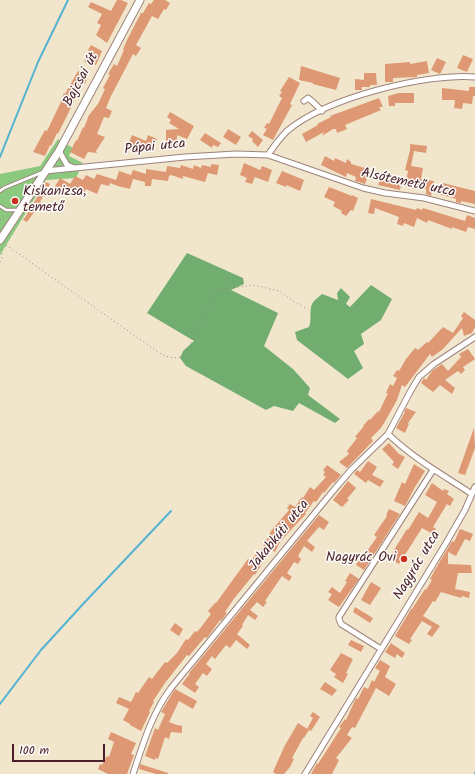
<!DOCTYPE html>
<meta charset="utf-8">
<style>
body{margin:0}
#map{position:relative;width:475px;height:774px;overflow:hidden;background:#f1e6cc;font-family:Kalam,sans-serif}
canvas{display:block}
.scale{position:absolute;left:12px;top:744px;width:93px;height:18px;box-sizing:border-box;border:2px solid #4a1f2b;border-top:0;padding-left:5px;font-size:12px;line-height:14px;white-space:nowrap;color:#4a1f2b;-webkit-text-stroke:3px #fdfcf7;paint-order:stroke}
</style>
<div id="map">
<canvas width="475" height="774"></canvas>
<div class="scale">100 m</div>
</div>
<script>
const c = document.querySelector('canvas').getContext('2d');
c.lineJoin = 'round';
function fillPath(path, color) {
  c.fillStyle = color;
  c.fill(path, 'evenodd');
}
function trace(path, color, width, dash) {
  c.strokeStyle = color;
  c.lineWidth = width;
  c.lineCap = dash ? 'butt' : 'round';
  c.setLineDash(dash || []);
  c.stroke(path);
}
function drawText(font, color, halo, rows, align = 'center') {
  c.font = font + ' Kalam,sans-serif';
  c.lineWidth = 3;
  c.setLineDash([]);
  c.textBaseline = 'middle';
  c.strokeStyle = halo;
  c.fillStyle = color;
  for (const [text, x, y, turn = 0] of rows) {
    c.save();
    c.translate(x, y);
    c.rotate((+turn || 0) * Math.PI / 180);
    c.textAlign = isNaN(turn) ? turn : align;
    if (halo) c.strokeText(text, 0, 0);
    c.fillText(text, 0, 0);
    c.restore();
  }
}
fillPath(new Path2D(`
 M 58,139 L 73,148 L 69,156 L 83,163 L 76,178 L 46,180 L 0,255 L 0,174 L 40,166 Z`), '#8bc97f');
fillPath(new Path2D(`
 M 187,253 L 243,278 L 244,284 L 231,290 L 278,313 L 264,346 L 293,369 L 310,388 L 308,395 L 340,419 L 335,423 L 299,403 L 293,411 L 274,406 L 266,410 L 186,366 L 180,358 L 183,351 L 194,341 L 147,313 Z
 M 371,285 L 392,299 L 381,320 L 361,334 L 364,344 L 354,351 L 363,368 L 348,379 L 297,340 L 295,332 L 309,327 C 312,320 309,311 312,304 C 314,300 319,297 322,294 L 338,300 L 337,293 L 341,288 L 350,297 L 346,304 L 350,307 Z`), '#70ad6e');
trace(new Path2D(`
 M 0,157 L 38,62 L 68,0
 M 0,704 L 41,650 L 84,603 L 171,511
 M 475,774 L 475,773`), '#54b3d2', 2);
fillPath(new Path2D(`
 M 117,0 L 121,0 L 128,3 L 107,43 L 96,35 L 101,25 L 97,23 L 102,14 L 88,7 L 91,2 L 111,11 Z
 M 154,0 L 165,0 L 170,3 L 166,10 L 164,9 L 158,19 L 152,16 L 136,45 L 141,48 L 136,56 L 133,54 L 111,96 L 106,108 L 112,111 L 109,118 L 104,117 L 97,134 L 105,137 L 96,151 L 97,153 L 88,152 L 84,159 L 70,152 L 76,140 L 77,141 L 83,127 L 84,128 L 89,115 L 98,104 L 105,89 L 103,88 L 110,75 L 108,74 L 114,64 L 117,66 L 124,50 L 123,49 L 128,38 L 141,13 L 143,13 L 149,3 L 151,4 Z
 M 91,45 L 102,51 L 96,65 L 84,62 L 90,51 L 88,50 Z
 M 463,55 L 473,59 L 467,72 L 457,68 Z
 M 437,58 L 446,62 L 440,74 L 431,70 Z
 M 427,61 L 429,73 L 417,75 L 417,77 L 393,78 L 393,82 L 385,82 L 385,64 L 410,62 L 410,64 Z
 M 301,66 L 340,78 L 336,90 L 313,84 L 313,83 L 299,80 Z
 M 78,71 L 88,75 L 85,84 L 83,83 L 58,134 L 57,133 L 51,146 L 50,145 L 45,156 L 33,152 L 45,130 L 47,131 L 60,104 L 64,93 L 65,94 Z
 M 364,73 L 376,73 L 377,85 L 370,85 L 370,87 L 362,87 L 362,90 L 355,90 L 355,79 L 364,80 Z
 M 289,77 L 300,83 L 290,104 L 292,105 L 273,140 L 263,135 L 267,129 L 264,128 L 267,123 L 269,124 L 282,98 L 279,96 L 282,92 L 280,91 Z
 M 469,87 L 475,87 L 475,96 L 473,96 L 472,104 L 463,103 L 462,109 L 454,108 L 455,100 L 442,100 L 442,88 L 469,91 Z
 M 399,93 L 414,93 L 414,103 L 395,103 L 395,106 L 389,106 L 388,96 Z
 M 379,98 L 383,107 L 379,107 L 381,110 L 345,125 L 347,129 L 337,133 L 336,129 L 333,129 L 322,136 L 324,132 L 306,142 L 302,134 L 318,125 L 317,124 L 331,117 L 330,116 Z
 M 170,112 L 194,126 L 187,139 L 177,135 L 177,145 L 173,145 L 174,148 L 166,148 L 166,130 L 179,129 L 169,123 L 171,120 L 167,117 Z
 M 228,129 L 241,137 L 236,145 L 223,137 Z
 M 252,131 L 263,140 L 258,147 L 252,141 L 253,139 L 248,136 Z
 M 205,133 L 221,143 L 218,147 L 213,145 L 212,148 L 200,140 Z
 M 132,135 L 146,141 L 148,135 L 157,139 L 152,150 L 139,145 L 136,152 L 127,148 Z
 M 410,144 L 427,146 L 426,153 L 414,151 L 411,166 L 423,168 L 421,179 L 434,181 L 433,188 L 441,190 L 443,183 L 475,191 L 475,204 L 461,201 L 461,203 L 456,202 L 456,199 L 432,192 L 431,196 L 426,194 L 426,189 L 416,187 L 415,189 L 401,185 L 400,190 L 378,185 L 381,175 L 406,181 L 408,171 L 405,170 L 410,150 Z
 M 325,156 L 334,161 L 335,158 L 346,163 L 347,159 L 351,162 L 351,164 L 365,168 L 363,175 L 368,176 L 365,184 L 355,181 L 356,177 L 347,173 L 346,177 L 321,165 Z
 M 244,163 L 260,170 L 262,166 L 272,170 L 268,182 L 255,177 L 252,184 L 245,182 L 247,178 L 240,175 Z
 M 211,164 L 219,165 L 217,175 L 208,173 L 205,182 L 183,176 L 183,179 L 171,175 L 169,176 L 168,181 L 152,179 L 151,186 L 145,186 L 145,182 L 133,179 L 130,189 L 118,186 L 110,183 L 109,186 L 101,184 L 97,194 L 86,189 L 84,193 L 76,189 L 74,193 L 71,191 L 69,194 L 62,191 L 61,193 L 54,188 L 60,178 L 70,184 L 75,176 L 83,180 L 86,175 L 94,179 L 97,174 L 116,180 L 119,171 L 131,175 L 133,170 L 146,174 L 146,169 L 166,172 L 167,166 L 180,168 L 181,165 L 193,169 L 194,165 L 201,168 L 202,165 L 211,167 Z
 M 282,171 L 304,180 L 300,191 L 286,185 L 286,187 L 276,183 Z
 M 46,182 L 50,184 L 40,202 L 44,204 L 40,209 L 38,207 L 27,222 L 23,220 L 34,204 L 33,204 Z
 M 329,187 L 352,196 L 352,195 L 358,198 L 353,211 L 351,210 L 346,216 L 341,213 L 342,211 L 333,206 L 335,202 L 324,197 Z
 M 371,199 L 416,210 L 417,208 L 422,210 L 423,208 L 465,221 L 467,215 L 475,218 L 475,229 L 468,227 L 466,232 L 452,227 L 452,229 L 428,220 L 427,223 L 417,218 L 414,227 L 404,223 L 403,226 L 397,224 L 399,217 L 375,208 L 374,214 L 368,213 Z
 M 464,312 L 475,320 L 475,327 L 472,333 L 464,336 L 462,328 L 443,349 L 432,357 L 430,354 L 405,387 L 402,385 L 397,400 L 387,418 L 381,428 L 371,438 L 373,441 L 347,468 L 339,462 L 349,454 L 347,451 L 357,438 L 355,437 L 364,426 L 363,426 L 369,419 L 370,420 L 378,411 L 379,412 L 388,393 L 386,393 L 390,384 L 393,386 L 397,378 L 393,376 L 397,370 L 399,371 L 406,359 L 415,348 L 418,350 L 427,342 L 428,343 L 443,327 L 453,333 L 463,318 L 461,316 Z
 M 468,349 L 475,359 L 463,367 L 465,370 L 461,374 L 458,371 L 445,380 L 455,388 L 452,394 L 440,385 L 433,392 L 421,383 L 424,378 L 426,380 L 432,371 L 442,364 L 448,371 L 461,357 L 459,354 Z
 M 406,408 L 416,412 L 408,423 L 409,424 L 405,433 L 396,428 L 405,412 L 404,412 Z
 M 474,428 L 475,448 L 465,475 L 458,473 Z
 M 389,443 L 399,454 L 405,457 L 398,469 L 392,465 L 394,462 L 382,449 Z
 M 368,461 L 377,467 L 372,475 L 384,481 L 380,487 L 368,480 L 366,483 L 354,474 L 357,470 L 360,472 Z
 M 414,464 L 425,471 L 415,487 L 405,506 L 394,501 L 402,482 L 405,484 Z
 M 327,465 L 341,475 L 334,483 L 333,482 L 324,493 L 323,492 L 316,502 L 314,501 L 305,513 L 306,514 L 289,532 L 282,540 L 281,540 L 275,552 L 271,550 L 255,575 L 254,574 L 233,600 L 225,612 L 227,613 L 221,621 L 220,620 L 207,638 L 205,637 L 189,656 L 187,655 L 165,683 L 153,701 L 154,702 L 149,711 L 150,712 L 141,731 L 130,725 L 130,724 L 123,720 L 129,709 L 116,703 L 119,697 L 131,702 L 136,692 L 138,693 L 149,677 L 152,679 L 165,662 L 167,663 L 177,653 L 186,639 L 188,640 L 195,631 L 196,632 L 198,631 L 211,614 L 208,611 L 215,603 L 216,603 L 248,559 L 251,561 L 258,551 L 260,553 L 271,531 L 289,510 L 287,508 L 290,504 L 295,507 L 302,497 L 303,498 L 310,487 L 314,490 L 326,477 L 323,475 L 325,472 L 323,470 Z
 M 348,481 L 356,488 L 347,499 L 349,500 L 342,507 L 333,500 Z
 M 432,483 L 443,491 L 444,489 L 449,491 L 447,494 L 454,499 L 450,506 L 447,504 L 433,527 L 436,529 L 433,534 L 422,528 L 399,564 L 389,558 L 407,529 L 408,530 L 419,512 L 428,518 L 437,502 L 425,495 Z
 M 389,509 L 400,514 L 364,570 L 356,565 L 361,556 L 363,557 L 377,537 L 374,535 L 387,516 L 386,515 Z
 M 319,515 L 329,522 L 324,530 L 319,527 L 307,541 L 315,547 L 312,552 L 304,546 L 298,556 L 301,559 L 298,564 L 294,562 L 287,573 L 292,577 L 289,581 L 282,576 L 265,601 L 267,602 L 263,607 L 257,602 L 250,610 L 258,616 L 255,620 L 248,615 L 242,625 L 243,626 L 237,634 L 250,645 L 247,649 L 236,640 L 230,648 L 226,645 L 215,659 L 212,656 L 206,664 L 212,669 L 207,676 L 203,673 L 195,684 L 199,687 L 195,693 L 182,684 L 190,673 L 189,673 Z
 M 460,529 L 473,534 L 470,541 L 465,539 L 456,556 L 448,552 L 448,564 L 471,565 L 472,573 L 458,573 L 455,589 L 470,592 L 469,598 L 462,596 L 461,598 L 441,592 L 435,602 L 433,601 L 423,616 L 440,626 L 432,637 L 427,634 L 432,627 L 422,621 L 410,639 L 412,640 L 409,644 L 395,636 L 411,609 L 412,609 L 425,589 L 426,590 L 432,580 L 430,579 L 436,568 L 452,541 L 454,542 Z
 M 350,573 L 359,579 L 339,607 L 328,600 L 332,594 L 328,592 L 332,587 L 340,593 L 347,582 L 345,581 Z
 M 371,582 L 381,588 L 370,605 L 361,600 Z
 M 355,607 L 373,618 L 370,623 L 353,612 Z
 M 175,623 L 183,629 L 179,636 L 170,630 Z
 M 351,640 L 364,646 L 361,652 L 348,645 Z
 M 391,643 L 405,653 L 402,658 L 397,654 L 395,658 L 385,652 Z
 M 341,653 L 353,659 L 346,673 L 348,674 L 343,683 L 334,677 L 336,674 L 330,670 Z
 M 380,660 L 390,666 L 385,677 L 396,684 L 389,696 L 376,688 L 355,728 L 352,727 L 347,735 L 352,738 L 336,758 L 339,760 L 332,774 L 311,774 L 317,763 L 318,764 L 341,728 L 339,727 L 345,719 L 346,720 L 356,698 L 358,699 L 364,687 L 368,689 L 372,680 L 374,682 L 380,671 L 375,668 Z
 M 325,682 L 337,690 L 332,696 L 320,689 Z
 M 175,689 L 197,701 L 193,709 L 179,701 L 169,722 L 177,725 L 182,726 L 182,733 L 171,732 L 169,739 L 165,737 L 158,759 L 155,758 L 155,760 L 145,756 L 155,728 L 158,730 L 165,714 L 161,712 Z
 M 313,712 L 320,717 L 311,731 L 309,730 L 304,738 L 303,738 L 292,758 L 294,759 L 290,767 L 284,774 L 276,774 L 273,772 L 284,747 L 298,723 L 309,730 L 307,729 L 313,718 L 310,716 Z
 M 111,732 L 136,743 L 131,754 L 134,755 L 127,774 L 108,774 L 98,769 L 100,764 L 102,765 L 107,756 L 109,757 L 114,742 L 108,739 Z
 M 140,764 L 168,773 L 168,774 L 156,774 L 139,769 Z`), '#de9873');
const lane = new Path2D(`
 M 0,191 L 4,188 L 43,172
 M 0,206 L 6,210 L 18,210`);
const street = new Path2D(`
 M 304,101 L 308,98 L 313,102 L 322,111
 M 59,151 L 67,165 L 74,168
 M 268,155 C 274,146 280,138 287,131 C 326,98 425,73 475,77
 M 45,171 L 185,157 L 236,154 L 268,155 L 363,188 L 385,193 L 424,198 L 475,211
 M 388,434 C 414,459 443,475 472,494
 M 381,649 L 341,624 L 339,619 L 339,617 L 433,470
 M 133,774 C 143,744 152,713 171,688 L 333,491 L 351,470 L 388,434 L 410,392 L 419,377 L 434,364 L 475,337
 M 305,774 L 446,543 L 465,510 L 475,487`);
const secondary = new Path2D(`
 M 0,240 L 59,151 L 140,0`);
trace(lane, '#9e827c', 4.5);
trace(street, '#9e827c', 7);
trace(secondary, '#9e827c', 9);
trace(new Path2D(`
 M 0,220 L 6,215
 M 6,245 L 148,345 C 161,354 169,362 185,355 L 217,290 L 254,285 L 279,291 L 296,303 L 308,309
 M 0,262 L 2,257 L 2,247`), '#9e827c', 1, [1, 3]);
trace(lane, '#fff', 2.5);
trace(street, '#fff', 5);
trace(secondary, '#fff', 7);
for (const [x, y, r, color] of [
 [15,201,4,"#c8321e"],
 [404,559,4,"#c8321e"]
]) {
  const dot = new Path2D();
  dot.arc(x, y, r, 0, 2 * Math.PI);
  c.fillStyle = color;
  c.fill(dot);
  trace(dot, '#fdfcf7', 1.5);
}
drawText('14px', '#4a1f2b', '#fdfcf7', [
 ["Bajcsai út",82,80,-62],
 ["Pápai utca",155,148,-6],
 ["Alsótemető utca",408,184,12],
 ["Jakabkúti utca",280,536,-51],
 ["Nagyrác utca",418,566,-59]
]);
drawText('14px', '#4a1f2b', '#fdfcf7', [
 ["Kiskanizsa,",23,193],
 ["temető",23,209],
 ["Nagyrác Ovi",396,559,"right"]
], 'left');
</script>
